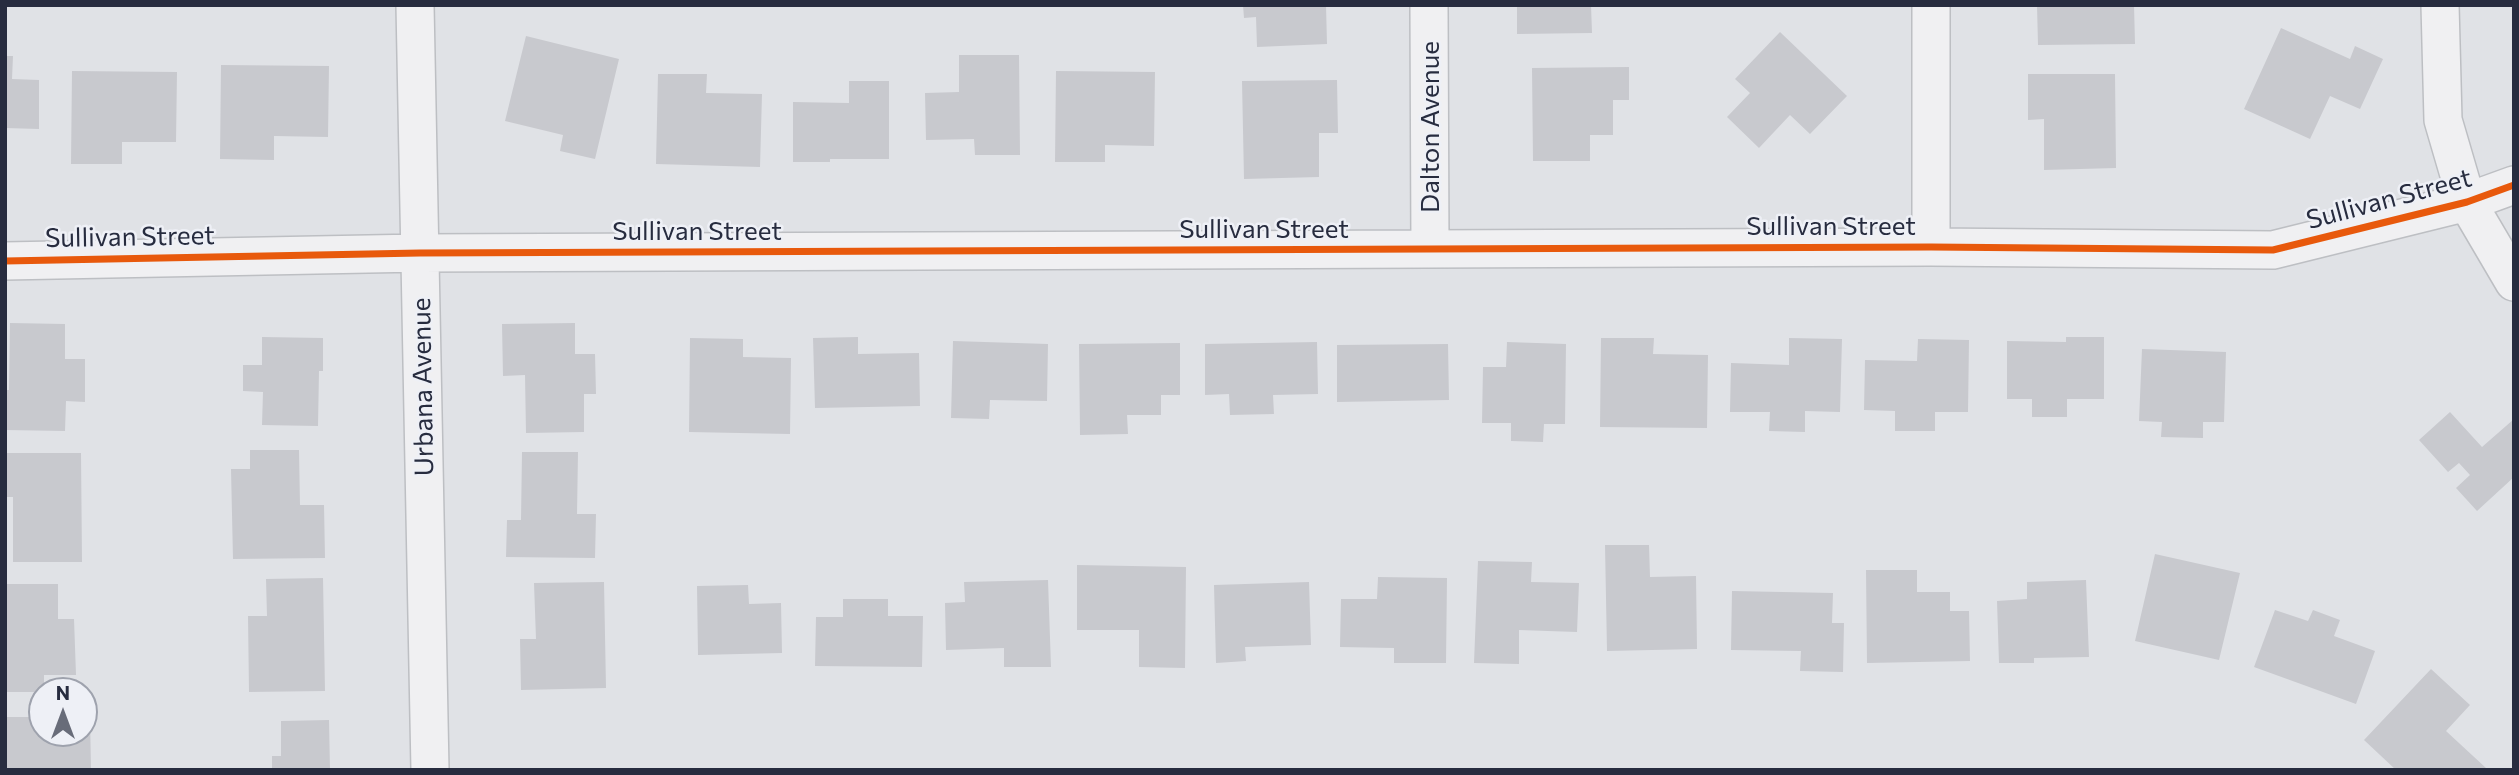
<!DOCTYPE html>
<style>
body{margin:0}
#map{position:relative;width:2519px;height:775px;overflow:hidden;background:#e0e2e6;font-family:Commissioner,sans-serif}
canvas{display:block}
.frame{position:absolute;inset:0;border:7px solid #272c3f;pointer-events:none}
.north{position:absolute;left:28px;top:677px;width:70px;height:70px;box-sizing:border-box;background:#eef0f6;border:2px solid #9ea2ad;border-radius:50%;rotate:0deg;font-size:19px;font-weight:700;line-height:28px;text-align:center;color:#272c3f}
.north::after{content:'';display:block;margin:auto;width:24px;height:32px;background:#686c79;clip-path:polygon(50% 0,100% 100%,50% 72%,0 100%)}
</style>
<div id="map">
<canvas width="2519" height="775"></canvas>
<div class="frame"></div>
<div class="north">N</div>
</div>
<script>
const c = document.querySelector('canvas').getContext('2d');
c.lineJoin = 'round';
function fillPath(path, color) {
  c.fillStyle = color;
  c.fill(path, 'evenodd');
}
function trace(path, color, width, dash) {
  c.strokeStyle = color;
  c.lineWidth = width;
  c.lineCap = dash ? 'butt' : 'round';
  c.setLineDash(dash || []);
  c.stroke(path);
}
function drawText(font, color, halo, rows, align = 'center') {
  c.font = font + ' Commissioner,sans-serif';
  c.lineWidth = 5;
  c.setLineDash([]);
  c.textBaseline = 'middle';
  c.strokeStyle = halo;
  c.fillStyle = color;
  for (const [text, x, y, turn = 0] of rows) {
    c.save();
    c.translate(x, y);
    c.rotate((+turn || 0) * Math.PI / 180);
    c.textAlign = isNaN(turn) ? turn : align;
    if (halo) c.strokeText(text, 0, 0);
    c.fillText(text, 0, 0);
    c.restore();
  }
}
fillPath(new Path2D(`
 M 1243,5 L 1326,5 L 1327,44 L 1257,47 L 1256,17 L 1244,18 Z
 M 1517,5 L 1591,5 L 1592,33 L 1517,34 Z
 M 2037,5 L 2134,5 L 2135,44 L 2038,45 Z
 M 2281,28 L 2350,59 L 2355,46 L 2383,59 L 2360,109 L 2330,96 L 2310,139 L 2244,109 Z
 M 1780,32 L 1847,96 L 1810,134 L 1790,115 L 1759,148 L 1727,117 L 1750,93 L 1735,79 Z
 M 526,36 L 619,59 L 595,159 L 560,151 L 563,135 L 505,121 Z
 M 959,55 L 1019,55 L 1020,155 L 975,155 L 974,139 L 926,140 L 925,93 L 959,92 Z
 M 5,56 L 13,56 L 12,79 L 39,80 L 39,129 L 5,128 Z
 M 221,65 L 329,66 L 328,137 L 274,136 L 274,160 L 220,159 Z
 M 1629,67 L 1629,100 L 1613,100 L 1613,135 L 1590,135 L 1590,161 L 1533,161 L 1532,68 Z
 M 72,71 L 177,72 L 176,142 L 122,142 L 122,164 L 71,164 Z
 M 1056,71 L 1155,72 L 1154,146 L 1105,145 L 1105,162 L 1055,162 Z
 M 658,74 L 707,74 L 706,93 L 762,94 L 760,167 L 656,164 Z
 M 2028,74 L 2115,74 L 2116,168 L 2044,170 L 2044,119 L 2028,120 Z
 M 1337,80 L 1338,133 L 1319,133 L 1319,177 L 1244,179 L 1242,81 Z
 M 849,81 L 889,81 L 889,159 L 830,159 L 830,162 L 793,162 L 793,102 L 849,103 Z
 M 10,323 L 65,324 L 65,359 L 85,359 L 85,402 L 66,401 L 65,431 L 5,430 L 5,390 L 9,390 Z
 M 575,323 L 575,354 L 595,354 L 596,394 L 584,394 L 584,432 L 526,433 L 525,375 L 503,376 L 502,324 Z
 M 262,337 L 323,338 L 323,371 L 319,371 L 318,426 L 262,425 L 263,392 L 243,391 L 243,365 L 262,365 Z
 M 858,337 L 858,354 L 919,353 L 920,406 L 815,408 L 813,338 Z
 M 2066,337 L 2104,337 L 2104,399 L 2067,399 L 2067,417 L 2032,417 L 2032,399 L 2007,399 L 2007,341 L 2066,342 Z
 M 690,338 L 743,339 L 743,357 L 791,358 L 790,434 L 689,432 Z
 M 1601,338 L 1654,338 L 1653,354 L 1708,355 L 1707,428 L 1600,427 Z
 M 1789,338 L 1842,339 L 1840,412 L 1805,411 L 1805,432 L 1769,431 L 1770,412 L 1730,412 L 1731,363 L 1789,365 Z
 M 1918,339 L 1969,340 L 1968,412 L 1935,412 L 1935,431 L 1895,431 L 1895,411 L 1864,410 L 1865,360 L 1917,361 Z
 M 953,341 L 1048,344 L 1047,401 L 990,400 L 989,419 L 951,418 Z
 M 1317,342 L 1318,394 L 1273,395 L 1274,414 L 1230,415 L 1229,394 L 1205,395 L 1205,344 Z
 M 1507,342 L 1566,344 L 1565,424 L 1544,424 L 1543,442 L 1511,441 L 1511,423 L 1482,423 L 1483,367 L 1506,367 Z
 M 1180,343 L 1180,395 L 1161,395 L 1161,415 L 1127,415 L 1128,434 L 1080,435 L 1079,344 Z
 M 1448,344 L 1449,400 L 1337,402 L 1337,345 Z
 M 2142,349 L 2226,352 L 2224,422 L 2203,422 L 2203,438 L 2161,437 L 2162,422 L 2139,421 Z
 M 2450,412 L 2482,447 L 2514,419 L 2514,477 L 2477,511 L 2456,488 L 2470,475 L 2459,463 L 2448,472 L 2419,440 Z
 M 250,450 L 299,450 L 300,505 L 324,505 L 325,558 L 233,559 L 231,469 L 250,469 Z
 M 522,452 L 578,452 L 577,514 L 596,514 L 595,558 L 506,557 L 507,520 L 521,520 Z
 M 5,453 L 81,453 L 82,562 L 13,562 L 13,497 L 5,497 Z
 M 1605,545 L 1649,545 L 1650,577 L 1696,576 L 1697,649 L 1607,651 Z
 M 2155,554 L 2240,573 L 2219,660 L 2135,641 Z
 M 1478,561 L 1532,562 L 1531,582 L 1579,583 L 1577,632 L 1519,630 L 1519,664 L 1474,663 Z
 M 1077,565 L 1186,567 L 1185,668 L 1139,667 L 1139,630 L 1077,630 Z
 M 1866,570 L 1917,570 L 1917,592 L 1950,592 L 1950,611 L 1969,611 L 1970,661 L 1867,663 Z
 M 1378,577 L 1447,578 L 1446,663 L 1394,663 L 1394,648 L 1340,647 L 1341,599 L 1377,599 Z
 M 323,578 L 325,691 L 249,692 L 248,616 L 267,616 L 266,579 Z
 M 1048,580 L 1051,667 L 1004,667 L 1004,648 L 946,650 L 945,603 L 965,602 L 964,582 Z
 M 2086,580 L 2089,657 L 2034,658 L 2034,663 L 1999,663 L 1997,601 L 2027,599 L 2027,582 Z
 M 604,582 L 606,688 L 521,690 L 520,639 L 536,639 L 534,583 Z
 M 1309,582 L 1311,645 L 1245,647 L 1246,661 L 1216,663 L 1214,585 Z
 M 5,584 L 58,584 L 58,619 L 74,619 L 76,675 L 44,675 L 44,691 L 42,692 L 5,692 Z
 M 748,585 L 749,604 L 781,603 L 782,653 L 698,655 L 697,586 Z
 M 1732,591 L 1833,593 L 1832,623 L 1844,623 L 1843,672 L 1800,671 L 1801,651 L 1731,650 Z
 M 843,599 L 888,599 L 888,616 L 923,616 L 922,667 L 815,666 L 816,617 L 843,617 Z
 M 2275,610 L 2308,621 L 2313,610 L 2340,620 L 2334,636 L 2375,651 L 2356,704 L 2254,667 Z
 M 2431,669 L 2470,705 L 2446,731 L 2486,768 L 2484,770 L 2396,770 L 2364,740 Z
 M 84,716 L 90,716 L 91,770 L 5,770 L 5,717 L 42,717 L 42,733 L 84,733 Z
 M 329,720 L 330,770 L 272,770 L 272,756 L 281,756 L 281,721 Z`), '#c8c9ce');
const minor = new Path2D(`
 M 415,5 L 430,770
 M 1429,5 L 1430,249
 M 1931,5 L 1931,247
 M 2440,5 L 2443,120 L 2467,202 L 2514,282
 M 5,261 L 420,253 L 1931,247 L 2273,250 L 2467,202 L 2514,185`);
trace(minor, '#bdbfc3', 40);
trace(minor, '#f0f0f2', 37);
trace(new Path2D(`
 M 5,261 L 420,253 L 1931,247 L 2273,250 L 2467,202 L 2514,185`), '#e8590c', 7);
drawText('26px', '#272c3f', '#eef0f6', [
 ["Dalton Avenue",1430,127,-90],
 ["Sullivan Street",2389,199,-15],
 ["Sullivan Street",1831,226],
 ["Sullivan Street",1264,229],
 ["Sullivan Street",697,231],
 ["Sullivan Street",130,237,-1],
 ["Urbana Avenue",423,387,-91]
]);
</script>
